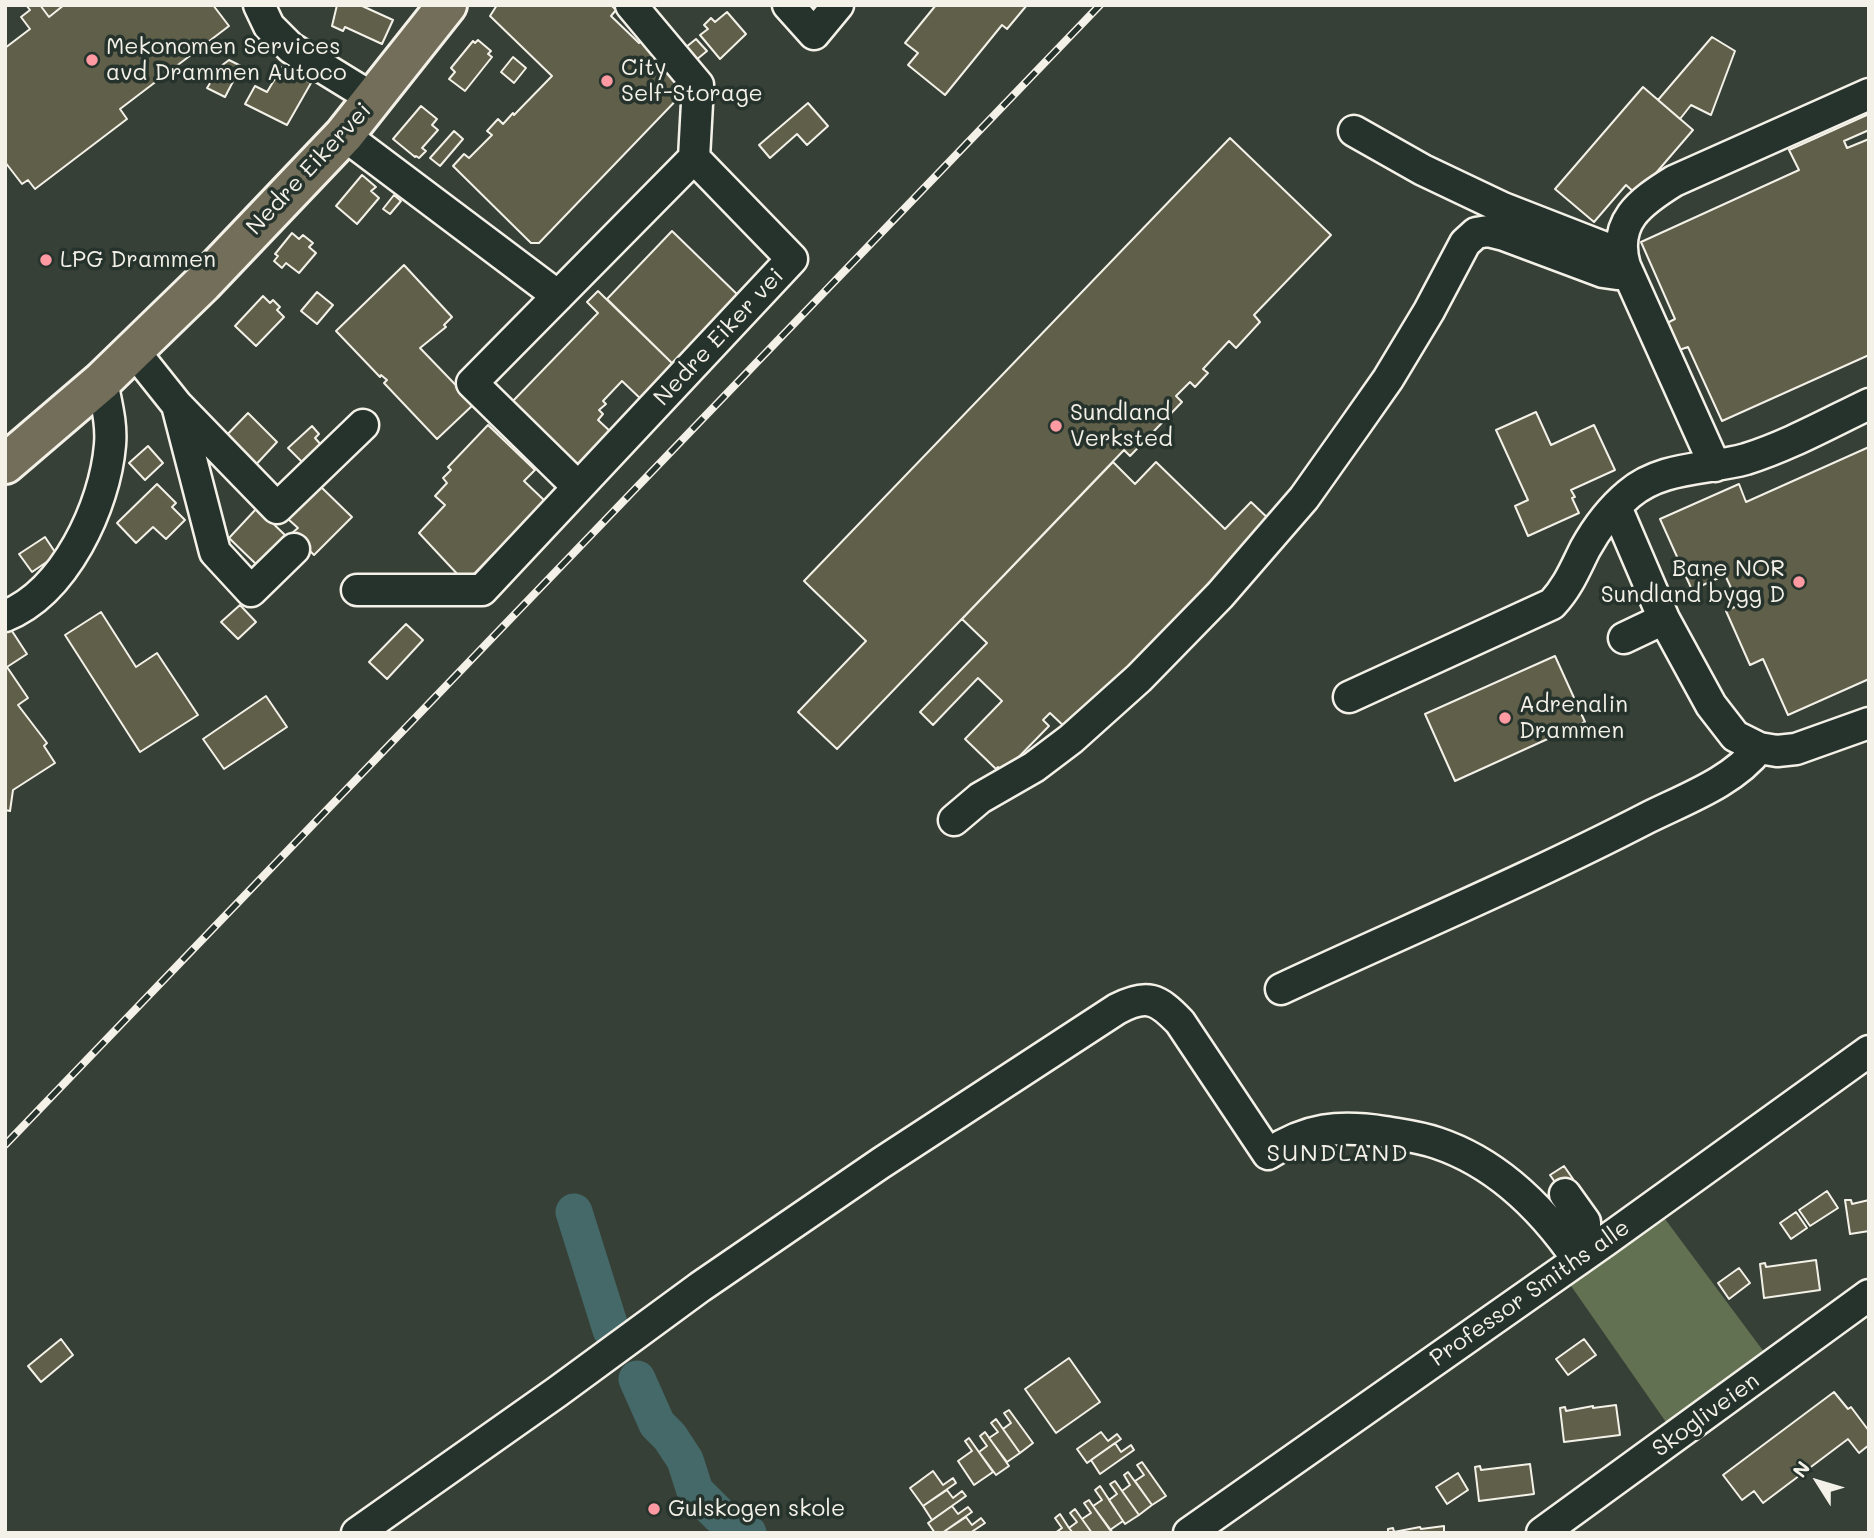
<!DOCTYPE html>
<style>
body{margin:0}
#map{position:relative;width:1874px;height:1538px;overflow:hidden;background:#374036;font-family:Mali,sans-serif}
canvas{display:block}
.frame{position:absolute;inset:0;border:7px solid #f4f1e8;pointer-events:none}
.north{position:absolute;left:1783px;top:1447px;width:70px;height:70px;-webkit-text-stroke:5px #26332d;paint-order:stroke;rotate:307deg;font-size:19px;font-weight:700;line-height:28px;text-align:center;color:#f4f1e8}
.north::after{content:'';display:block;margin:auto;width:24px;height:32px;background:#f4f1e8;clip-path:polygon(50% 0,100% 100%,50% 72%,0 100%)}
</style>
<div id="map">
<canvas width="1874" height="1538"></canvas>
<div class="frame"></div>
<div class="north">N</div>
</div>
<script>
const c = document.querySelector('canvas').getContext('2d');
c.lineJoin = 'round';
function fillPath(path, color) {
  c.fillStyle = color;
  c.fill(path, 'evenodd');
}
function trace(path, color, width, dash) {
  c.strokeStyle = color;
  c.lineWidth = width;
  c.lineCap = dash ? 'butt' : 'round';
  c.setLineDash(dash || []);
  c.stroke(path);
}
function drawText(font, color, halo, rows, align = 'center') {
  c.font = font + ' Mali,sans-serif';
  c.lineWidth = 7;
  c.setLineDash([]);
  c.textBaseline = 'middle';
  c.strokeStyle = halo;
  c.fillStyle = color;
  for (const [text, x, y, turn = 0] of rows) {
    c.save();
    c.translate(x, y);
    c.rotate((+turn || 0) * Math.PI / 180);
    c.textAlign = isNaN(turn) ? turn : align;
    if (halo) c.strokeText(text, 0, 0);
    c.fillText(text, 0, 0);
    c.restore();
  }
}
fillPath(new Path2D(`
 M 1665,1219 L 1767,1356 L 1668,1425 L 1569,1283 Z`), '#627152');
trace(new Path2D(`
 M 574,1212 L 611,1330
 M 637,1379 L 657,1424 L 670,1437 L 685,1460 L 695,1491 L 719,1515 L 748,1533`), '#446968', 37);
const building = new Path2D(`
 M 26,5 L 40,5 L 49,17 L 64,5 L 213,5 L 229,26 L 120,109 L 127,119 L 35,189 L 28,180 L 22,184 L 5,162 L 5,48 L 30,29 L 21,17 L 30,10 Z
 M 40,5 L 64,5 L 49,17 Z
 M 337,5 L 360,5 L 393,20 L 382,44 L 345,27 L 343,31 L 332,26 Z
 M 497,5 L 611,5 L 616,10 L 611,16 L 639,43 L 644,38 L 662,55 L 656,61 L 686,90 L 539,243 L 531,243 L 453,166 L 464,154 L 469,158 L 492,135 L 487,131 L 498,119 L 503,124 L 513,113 L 514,115 L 552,76 L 490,16 Z
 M 936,5 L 1027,5 L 1007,29 L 1002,25 L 945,95 L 908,65 L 918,53 L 905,43 Z
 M 727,12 L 746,34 L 720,59 L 700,35 L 708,29 L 704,25 L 711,18 L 715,22 Z
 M 1712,37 L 1735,51 L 1711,115 L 1691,105 L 1680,119 L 1658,100 Z
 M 696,39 L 707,51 L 690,65 L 680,52 Z
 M 478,40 L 491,51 L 488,54 L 492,57 L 465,91 L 449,79 L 455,72 L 451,68 L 473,41 L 475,43 Z
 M 513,57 L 526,68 L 514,83 L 501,72 Z
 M 229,60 L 241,66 L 225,97 L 207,88 L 221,66 Z
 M 282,67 L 311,83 L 287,125 L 245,104 L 255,86 L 267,92 Z
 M 1643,87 L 1693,130 L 1637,195 L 1626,185 L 1594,222 L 1555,189 Z
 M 808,103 L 828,126 L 807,145 L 797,134 L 770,158 L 759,145 Z
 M 421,106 L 437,119 L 432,125 L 438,130 L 422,148 L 426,151 L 419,158 L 416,156 L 415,157 L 393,139 Z
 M 1869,114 L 1869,130 L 1844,141 L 1847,148 L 1869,139 L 1869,355 L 1722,421 L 1688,347 L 1679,350 L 1667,323 L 1675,319 L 1641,242 L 1799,170 L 1789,150 Z
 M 454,131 L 463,139 L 440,166 L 430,158 Z
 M 1230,138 L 1331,235 L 1254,315 L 1260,322 L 1236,348 L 1229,341 L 1203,369 L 1208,373 L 1195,387 L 1190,382 L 1176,396 L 1182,402 L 1130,456 L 1124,450 L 837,749 L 798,712 L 866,641 L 804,581 Z
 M 362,175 L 376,187 L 371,191 L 379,198 L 357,224 L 336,206 Z
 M 394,195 L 401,201 L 390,214 L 383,209 Z
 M 672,231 L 742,299 L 676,367 L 607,299 Z
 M 292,233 L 299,239 L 303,235 L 313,243 L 309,247 L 316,253 L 299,273 L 286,263 L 282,268 L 274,261 L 278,256 L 275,254 Z
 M 404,265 L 452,317 L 444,325 L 446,327 L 420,348 L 474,404 L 437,439 L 384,383 L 387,380 L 381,375 L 380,377 L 336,331 Z
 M 598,291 L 676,367 L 643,401 L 622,381 L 603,401 L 606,404 L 599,410 L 603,414 L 598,420 L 612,433 L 578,468 L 511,403 L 598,313 L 587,302 Z
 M 317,292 L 333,305 L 317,324 L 301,311 Z
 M 263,296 L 270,303 L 273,300 L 280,307 L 277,310 L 284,317 L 256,346 L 235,326 Z
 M 1536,412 L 1551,445 L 1594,425 L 1615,470 L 1571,490 L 1575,497 L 1572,498 L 1579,513 L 1528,536 L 1515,506 L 1528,500 L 1496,430 Z
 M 248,413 L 277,442 L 251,470 L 221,441 Z
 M 488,425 L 535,470 L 524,481 L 545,501 L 470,578 L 461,578 L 419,533 L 445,505 L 435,496 L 447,483 L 443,478 L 451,470 L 448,467 Z
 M 312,426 L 319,434 L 315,438 L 322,446 L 303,463 L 288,448 Z
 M 148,446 L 163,463 L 145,480 L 129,463 Z
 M 1869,447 L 1869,679 L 1788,715 L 1763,659 L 1750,665 L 1726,611 L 1739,605 L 1725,575 L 1692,590 L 1660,519 L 1739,484 L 1746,502 Z
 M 1113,462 L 1135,484 L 1156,462 L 1225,529 L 1251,502 L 1273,523 L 1238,552 L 1217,575 L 1224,582 L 1216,590 L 1209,583 L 1137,658 L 1143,664 L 1068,730 L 1050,713 L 1043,720 L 1049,726 L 1004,772 L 998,767 L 996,769 L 965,739 L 1002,701 L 978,678 L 933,725 L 920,712 L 987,643 L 962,619 Z
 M 157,484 L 176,503 L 172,507 L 185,520 L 166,539 L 153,527 L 136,543 L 117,523 Z
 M 320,486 L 352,517 L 314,555 L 292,533 L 298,528 L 288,519 Z
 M 257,508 L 287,537 L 259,567 L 229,538 Z
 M 45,537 L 57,555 L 32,572 L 19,554 Z
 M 240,605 L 256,622 L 238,639 L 221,622 Z
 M 101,612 L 136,667 L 157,653 L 198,715 L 140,752 L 65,635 Z
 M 406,624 L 423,640 L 387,679 L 369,662 Z
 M 10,628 L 27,654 L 7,667 L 28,698 L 18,705 L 47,743 L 44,746 L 55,763 L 13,790 L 10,811 L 5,810 L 5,632 Z
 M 1555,656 L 1585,722 L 1455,781 L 1425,714 Z
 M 266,696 L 287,727 L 224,769 L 203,739 Z
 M 1564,1166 L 1573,1179 L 1559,1188 L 1550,1175 Z
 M 1827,1191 L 1838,1208 L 1810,1226 L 1799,1210 Z
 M 1845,1200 L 1851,1200 L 1852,1204 L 1869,1200 L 1869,1231 L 1850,1234 Z
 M 1796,1212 L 1807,1228 L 1791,1239 L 1780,1223 Z
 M 1816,1260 L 1820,1290 L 1764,1298 L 1760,1264 L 1765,1263 L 1766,1267 Z
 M 1739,1268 L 1750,1283 L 1729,1299 L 1718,1283 Z
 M 61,1339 L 73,1355 L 41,1382 L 28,1366 Z
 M 1584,1339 L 1596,1355 L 1568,1375 L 1556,1359 Z
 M 1069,1358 L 1100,1402 L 1056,1433 L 1025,1389 Z
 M 1834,1392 L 1848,1409 L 1851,1407 L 1869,1431 L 1869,1445 L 1859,1453 L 1848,1439 L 1763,1503 L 1754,1491 L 1742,1500 L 1723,1475 Z
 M 1616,1405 L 1620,1435 L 1564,1442 L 1560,1408 L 1565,1407 L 1566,1411 L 1593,1406 L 1593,1408 Z
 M 1009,1410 L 1033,1443 L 1020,1453 L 1003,1429 L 1011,1423 L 1004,1413 Z
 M 996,1419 L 1020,1453 L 1007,1462 L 989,1438 L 998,1432 L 991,1423 Z
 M 985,1432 L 1009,1466 L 996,1475 L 979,1452 L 987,1446 L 980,1436 Z
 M 1101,1432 L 1108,1441 L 1117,1434 L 1121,1439 L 1087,1463 L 1077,1449 Z
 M 969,1438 L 993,1472 L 974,1485 L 958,1461 L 972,1451 L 965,1441 Z
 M 1115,1443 L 1121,1452 L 1131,1445 L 1134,1450 L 1100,1474 L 1091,1460 Z
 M 1142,1462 L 1166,1496 L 1152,1505 L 1135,1481 L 1144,1475 L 1137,1465 Z
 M 1530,1464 L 1534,1494 L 1479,1501 L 1475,1467 L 1480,1466 L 1481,1470 Z
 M 933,1471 L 943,1485 L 953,1478 L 956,1483 L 923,1506 L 910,1488 Z
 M 1128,1472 L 1152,1505 L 1139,1515 L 1122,1491 L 1130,1485 L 1124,1475 Z
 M 1458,1473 L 1468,1490 L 1447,1504 L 1436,1487 Z
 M 1115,1481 L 1139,1515 L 1125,1524 L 1109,1500 L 1117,1494 L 1110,1484 Z
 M 1100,1486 L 1123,1521 L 1110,1530 L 1093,1506 L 1102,1500 L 1095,1490 Z
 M 947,1490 L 953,1498 L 962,1491 L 966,1496 L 932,1520 L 923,1506 Z
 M 1089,1500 L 1093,1506 L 1113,1533 L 1092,1533 L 1082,1519 L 1091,1513 L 1084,1503 Z
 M 952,1506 L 958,1514 L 968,1507 L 972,1512 L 942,1533 L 935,1533 L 928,1523 Z
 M 1075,1509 L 1082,1519 L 1092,1533 L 1073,1533 L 1069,1528 L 1077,1522 L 1070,1513 Z
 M 1060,1514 L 1069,1528 L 1073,1533 L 1055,1533 L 1062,1528 L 1055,1518 Z
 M 966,1517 L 972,1525 L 981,1518 L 985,1523 L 970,1533 L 942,1533 Z
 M 1444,1526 L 1444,1533 L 1388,1533 L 1388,1529 L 1393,1528 L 1394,1532 L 1420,1527 L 1421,1529 Z`);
fillPath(building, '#5f5f4a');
trace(building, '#f4f1e8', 2);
const minor = new Path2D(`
 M 259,5 L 269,26 L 291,48 L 374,99
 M 788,5 L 814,34 L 838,5
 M 1354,131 L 1423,170 L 1503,208 L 1621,254
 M 344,135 L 558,296
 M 134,351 L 177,405 L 215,552 L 251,591 L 294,549
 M 177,405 L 277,508 L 363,425
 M 1715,466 L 1625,266 C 1612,222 1640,202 1674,181 L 1869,94
 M 578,487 L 472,383 L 694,158
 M 1616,507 L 1664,619 L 1711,705 L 1735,736 L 1759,748 L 1777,751 L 1796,749 L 1869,723
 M 357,590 L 482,590 L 792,259 L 694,158 L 698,85 L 631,5
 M 5,616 C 65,592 105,506 110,445 C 112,423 106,403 102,381
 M 1624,638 L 1664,619
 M 1349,697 L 1552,604 C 1568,587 1575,569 1585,549 C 1596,529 1611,509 1629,494 C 1662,466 1706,470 1746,459 C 1788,446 1829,423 1869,404
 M 954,820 L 980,798 L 1034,767 L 1071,739 L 1139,678 L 1220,595 L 1304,498 L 1355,426 L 1388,379 L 1429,311 L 1465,243 L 1476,233 L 1488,231 L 1504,235 L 1603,272 L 1617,274 L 1627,272
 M 1281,989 C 1403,932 1527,880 1647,818 C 1685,799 1733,782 1759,748
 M 1565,1194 L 1585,1222 L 1585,1234 L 1595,1248
 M 357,1533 L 557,1392 L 700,1287 L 881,1163 L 1117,1009 C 1147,993 1158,999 1180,1022 L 1268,1154 C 1307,1128 1339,1125 1385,1132 C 1402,1135 1420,1137 1437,1143 C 1497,1163 1543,1209 1578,1260
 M 1189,1533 L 1605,1241 L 1869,1051
 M 1542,1533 L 1869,1295`);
const major = new Path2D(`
 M 5,464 L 102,381 L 203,283 L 344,135 L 447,5`);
trace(minor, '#f4f1e8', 35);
trace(major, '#f4f1e8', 44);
trace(minor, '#26332d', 30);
trace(major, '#726e59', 38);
const rail = new Path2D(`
 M 5,1145 L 1100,5`);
trace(rail, '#f4f1e8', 8);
trace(rail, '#26332d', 5, [16]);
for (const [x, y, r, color] of [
 [92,60,7,"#ff9aa2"],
 [607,81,7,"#ff9aa2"],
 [46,260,7,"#ff9aa2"],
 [1056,426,7,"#ff9aa2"],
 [1799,582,7,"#ff9aa2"],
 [1505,718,7,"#ff9aa2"],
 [654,1509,7,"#ff9aa2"]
]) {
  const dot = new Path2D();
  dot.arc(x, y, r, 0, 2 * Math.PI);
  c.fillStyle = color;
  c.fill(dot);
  trace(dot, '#26332d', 2.5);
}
drawText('23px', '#f4f1e8', '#26332d', [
 ["Mekonomen Services",106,47],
 ["avd Drammen Autoco",106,73],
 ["City",621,68],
 ["Self-Storage",621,94],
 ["LPG Drammen",60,260],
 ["Sundland",1070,413],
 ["Verksted",1070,439],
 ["Bane NOR",1785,569,"right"],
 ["Sundland bygg D",1785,595,"right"],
 ["Adrenalin",1519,705],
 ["Drammen",1519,731],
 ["Gulskogen skole",668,1509]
], 'left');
drawText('23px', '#f4f1e8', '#26332d', [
 ["Nedre Eikervei",309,169,-47],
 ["Nedre Eiker vei",719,337,-47],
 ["Professor Smiths alle",1530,1293,-35],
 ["Skogliveien",1706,1415,-36]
]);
c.letterSpacing = '2px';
drawText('24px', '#f4f1e8', '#26332d', [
 ["SUNDLAND",1338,1154]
]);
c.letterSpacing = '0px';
</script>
